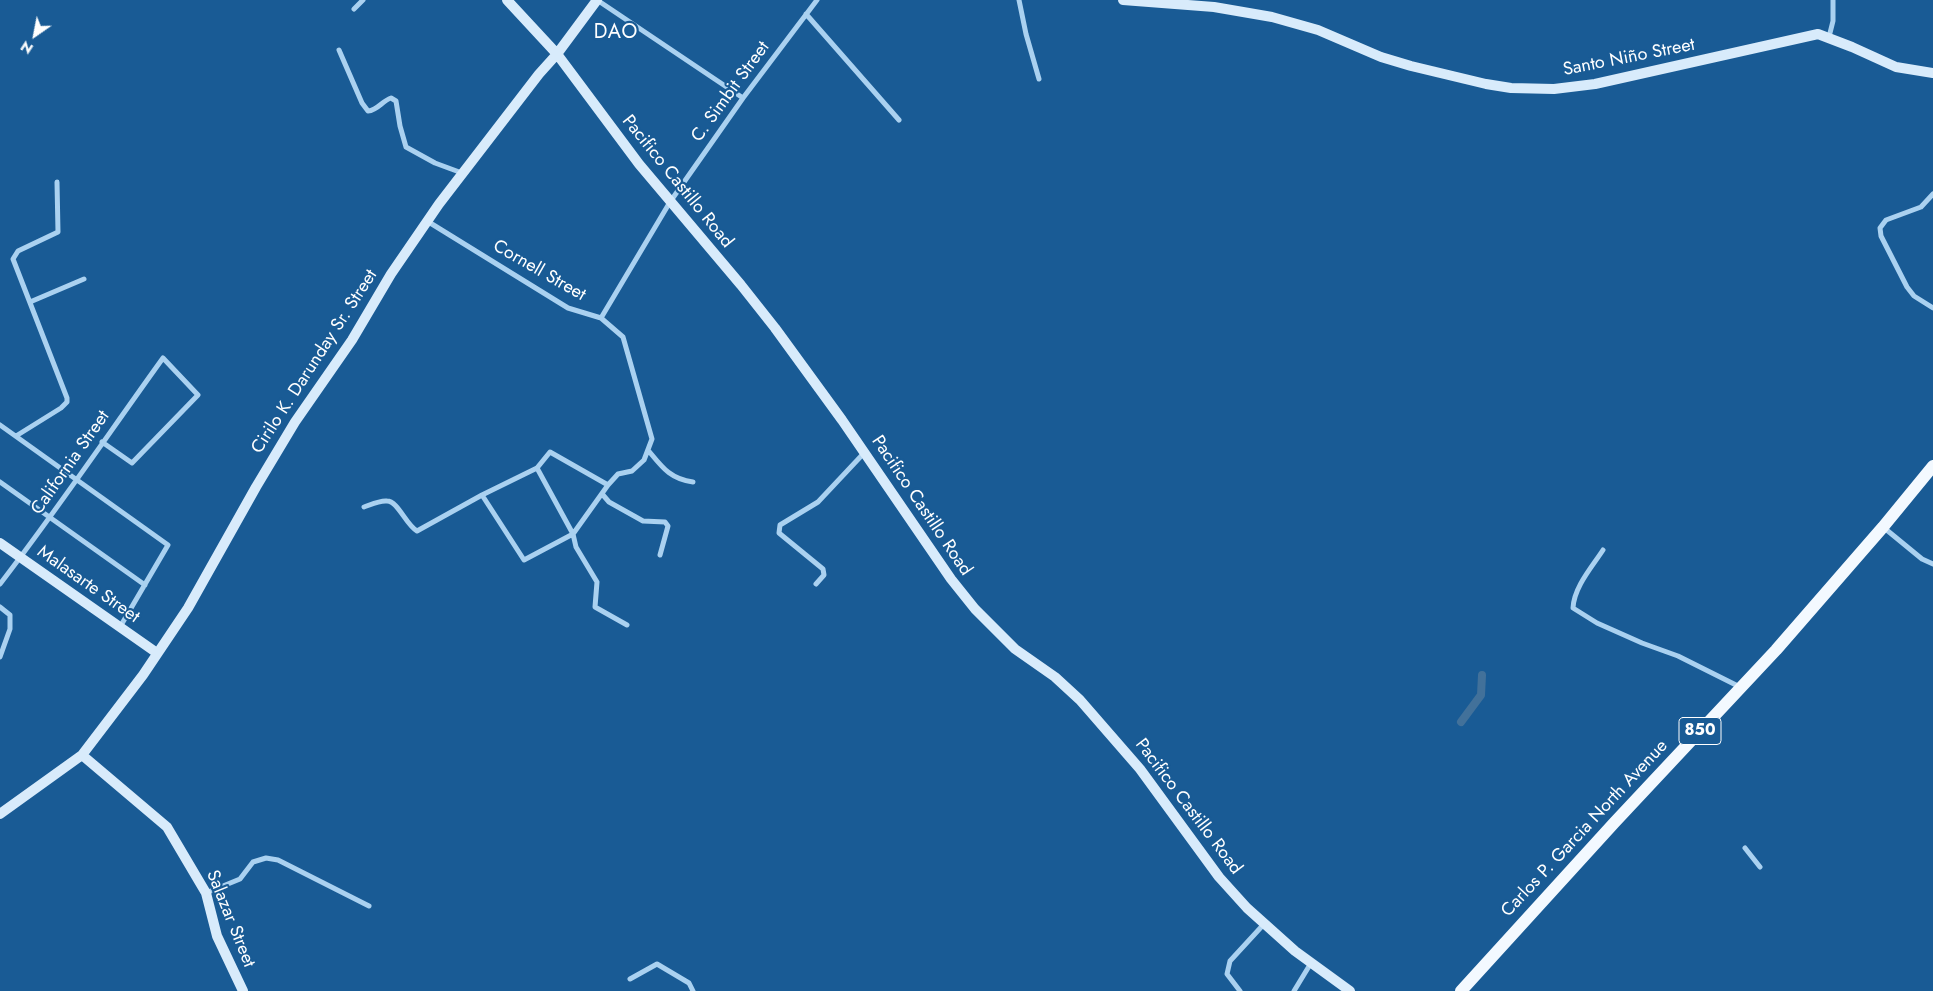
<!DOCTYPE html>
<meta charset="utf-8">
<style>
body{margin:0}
#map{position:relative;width:1933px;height:991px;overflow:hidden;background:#195b95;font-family:Jost,sans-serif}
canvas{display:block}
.north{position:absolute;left:10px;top:10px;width:50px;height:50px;-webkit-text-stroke:4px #195b95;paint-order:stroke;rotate:213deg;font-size:14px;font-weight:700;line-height:20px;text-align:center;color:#fff}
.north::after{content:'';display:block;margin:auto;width:18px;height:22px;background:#fff;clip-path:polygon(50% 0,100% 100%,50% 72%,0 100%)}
</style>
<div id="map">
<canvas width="1933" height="991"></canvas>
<div class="north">N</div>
</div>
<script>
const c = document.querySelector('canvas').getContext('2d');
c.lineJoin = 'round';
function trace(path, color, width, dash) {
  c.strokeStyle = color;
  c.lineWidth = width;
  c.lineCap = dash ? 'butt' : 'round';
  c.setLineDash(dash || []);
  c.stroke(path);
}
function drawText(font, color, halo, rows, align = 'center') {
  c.font = font + ' Jost,sans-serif';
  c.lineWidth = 4.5;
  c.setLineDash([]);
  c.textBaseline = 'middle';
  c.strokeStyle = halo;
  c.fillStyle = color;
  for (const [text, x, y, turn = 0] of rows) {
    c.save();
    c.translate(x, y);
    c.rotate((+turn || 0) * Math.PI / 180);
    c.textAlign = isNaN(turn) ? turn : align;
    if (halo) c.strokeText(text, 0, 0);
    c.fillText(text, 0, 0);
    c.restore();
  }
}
trace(new Path2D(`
 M 1461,722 L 1481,695 L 1482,675`), '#42719a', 8);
trace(new Path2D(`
 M 597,0 L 743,98
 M 1019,0 L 1026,34 L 1039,79
 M 354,9 L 363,0
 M 806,14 L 899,120
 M 1829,37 L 1833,21 L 1833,0
 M 339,50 L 362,103 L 368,111 C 378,110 382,101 391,98 L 396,101 L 400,126 L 406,147 L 435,163 L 462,173
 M 1933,194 L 1921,207 L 1886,220 L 1880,228 L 1881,236 L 1907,287 L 1914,296 L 1933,308
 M 427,221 L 568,308 L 601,318 L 623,337 L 652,439 L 644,460 L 632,471 L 618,474 L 608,485 L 573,534 L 576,547 L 597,582 L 595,607 L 627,625
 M 30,302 L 84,279
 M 601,318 L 670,202 L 743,98 L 817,0
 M 0,425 L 168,545 L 120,627
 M 16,436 L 61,408 L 67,402 L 67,398 L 13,259 L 18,251 L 58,232 L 57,182
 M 648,450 C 662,467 670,479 693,482
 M 537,468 L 550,452 L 608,485
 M 0,482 L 145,585
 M 603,495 L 609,502 L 643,521 L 665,522 L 668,526 L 660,555
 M 364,507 C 370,505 380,500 387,501 C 398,501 406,525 417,531 L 482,495 L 537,468 L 573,534 L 524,560 L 482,495
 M 1883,527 L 1922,559 L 1933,564
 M 1603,550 C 1592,567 1574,587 1573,608 L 1597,623 L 1642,643 L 1678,656 L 1740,687
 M 0,584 C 57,510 109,433 163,358 L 198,395 L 132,463 L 102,442
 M 816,584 L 824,575 L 823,569 L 779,533 L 780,525 L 818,502 L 864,453
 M 0,607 L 10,615 L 10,629 L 0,657
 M 1745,848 L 1760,867
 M 206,893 L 240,879 L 253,862 L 266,858 L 278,860 L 369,906
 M 630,979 L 657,964 L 689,983 L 693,991
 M 1240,991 L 1227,974 L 1230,961 L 1264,924
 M 1294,991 L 1311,963`), '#aad1f0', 5);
trace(new Path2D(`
 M 507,0 L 557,54 L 639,164 L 741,285 L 775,328 L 842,420 L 951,579 L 975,609 L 1015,649 L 1055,677 L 1080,700 L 1140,769 L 1219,877 L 1247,908 L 1295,951 L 1350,991
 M 1123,0 L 1214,7 L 1272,17 L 1318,30 L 1381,57 L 1411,66 L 1486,84 L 1511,88 L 1554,89 L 1595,84 L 1818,34 L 1852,47 L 1896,67 L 1933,73
 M 0,543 L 157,653
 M 82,755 L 167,827 L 206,893 L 217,936 L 243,991
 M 0,814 L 82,755 L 143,675 L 188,608 L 256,487 L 295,422 L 352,340 L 391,274 L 439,204 L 539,74 L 557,54 L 597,0`), '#d8ebfb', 10);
trace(new Path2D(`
 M 1461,991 L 1614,823 L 1776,650 L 1883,527 L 1933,466`), '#f3f9ff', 12);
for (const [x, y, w] of [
 [1700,731,42]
]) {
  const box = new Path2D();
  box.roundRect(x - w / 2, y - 13.5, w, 27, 4);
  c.fillStyle = '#195b95';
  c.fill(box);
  trace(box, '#fff', 1);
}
drawText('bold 16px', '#fff', null, [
 ["850",1700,731]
]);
drawText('18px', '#fff', '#195b95', [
 ["Santo Niño Street",1629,58,-11],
 ["C. Simbit Street",731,92,-54],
 ["Pacifico Castillo Road",677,182,51],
 ["Cornell Street",539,271,30],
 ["Cirilo K. Darunday Sr. Street",315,362,-57],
 ["California Street",71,463,-55],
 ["Pacifico Castillo Road",921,506,56],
 ["Malasarte Street",88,585,35],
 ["Pacifico Castillo Road",1188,807,53],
 ["Carlos P. Garcia North Avenue",1585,829,-47],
 ["Salazar Street",230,919,68]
]);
c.letterSpacing = '1px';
drawText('20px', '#fff', '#195b95', [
 ["DAO",616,33]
]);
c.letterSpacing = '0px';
</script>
